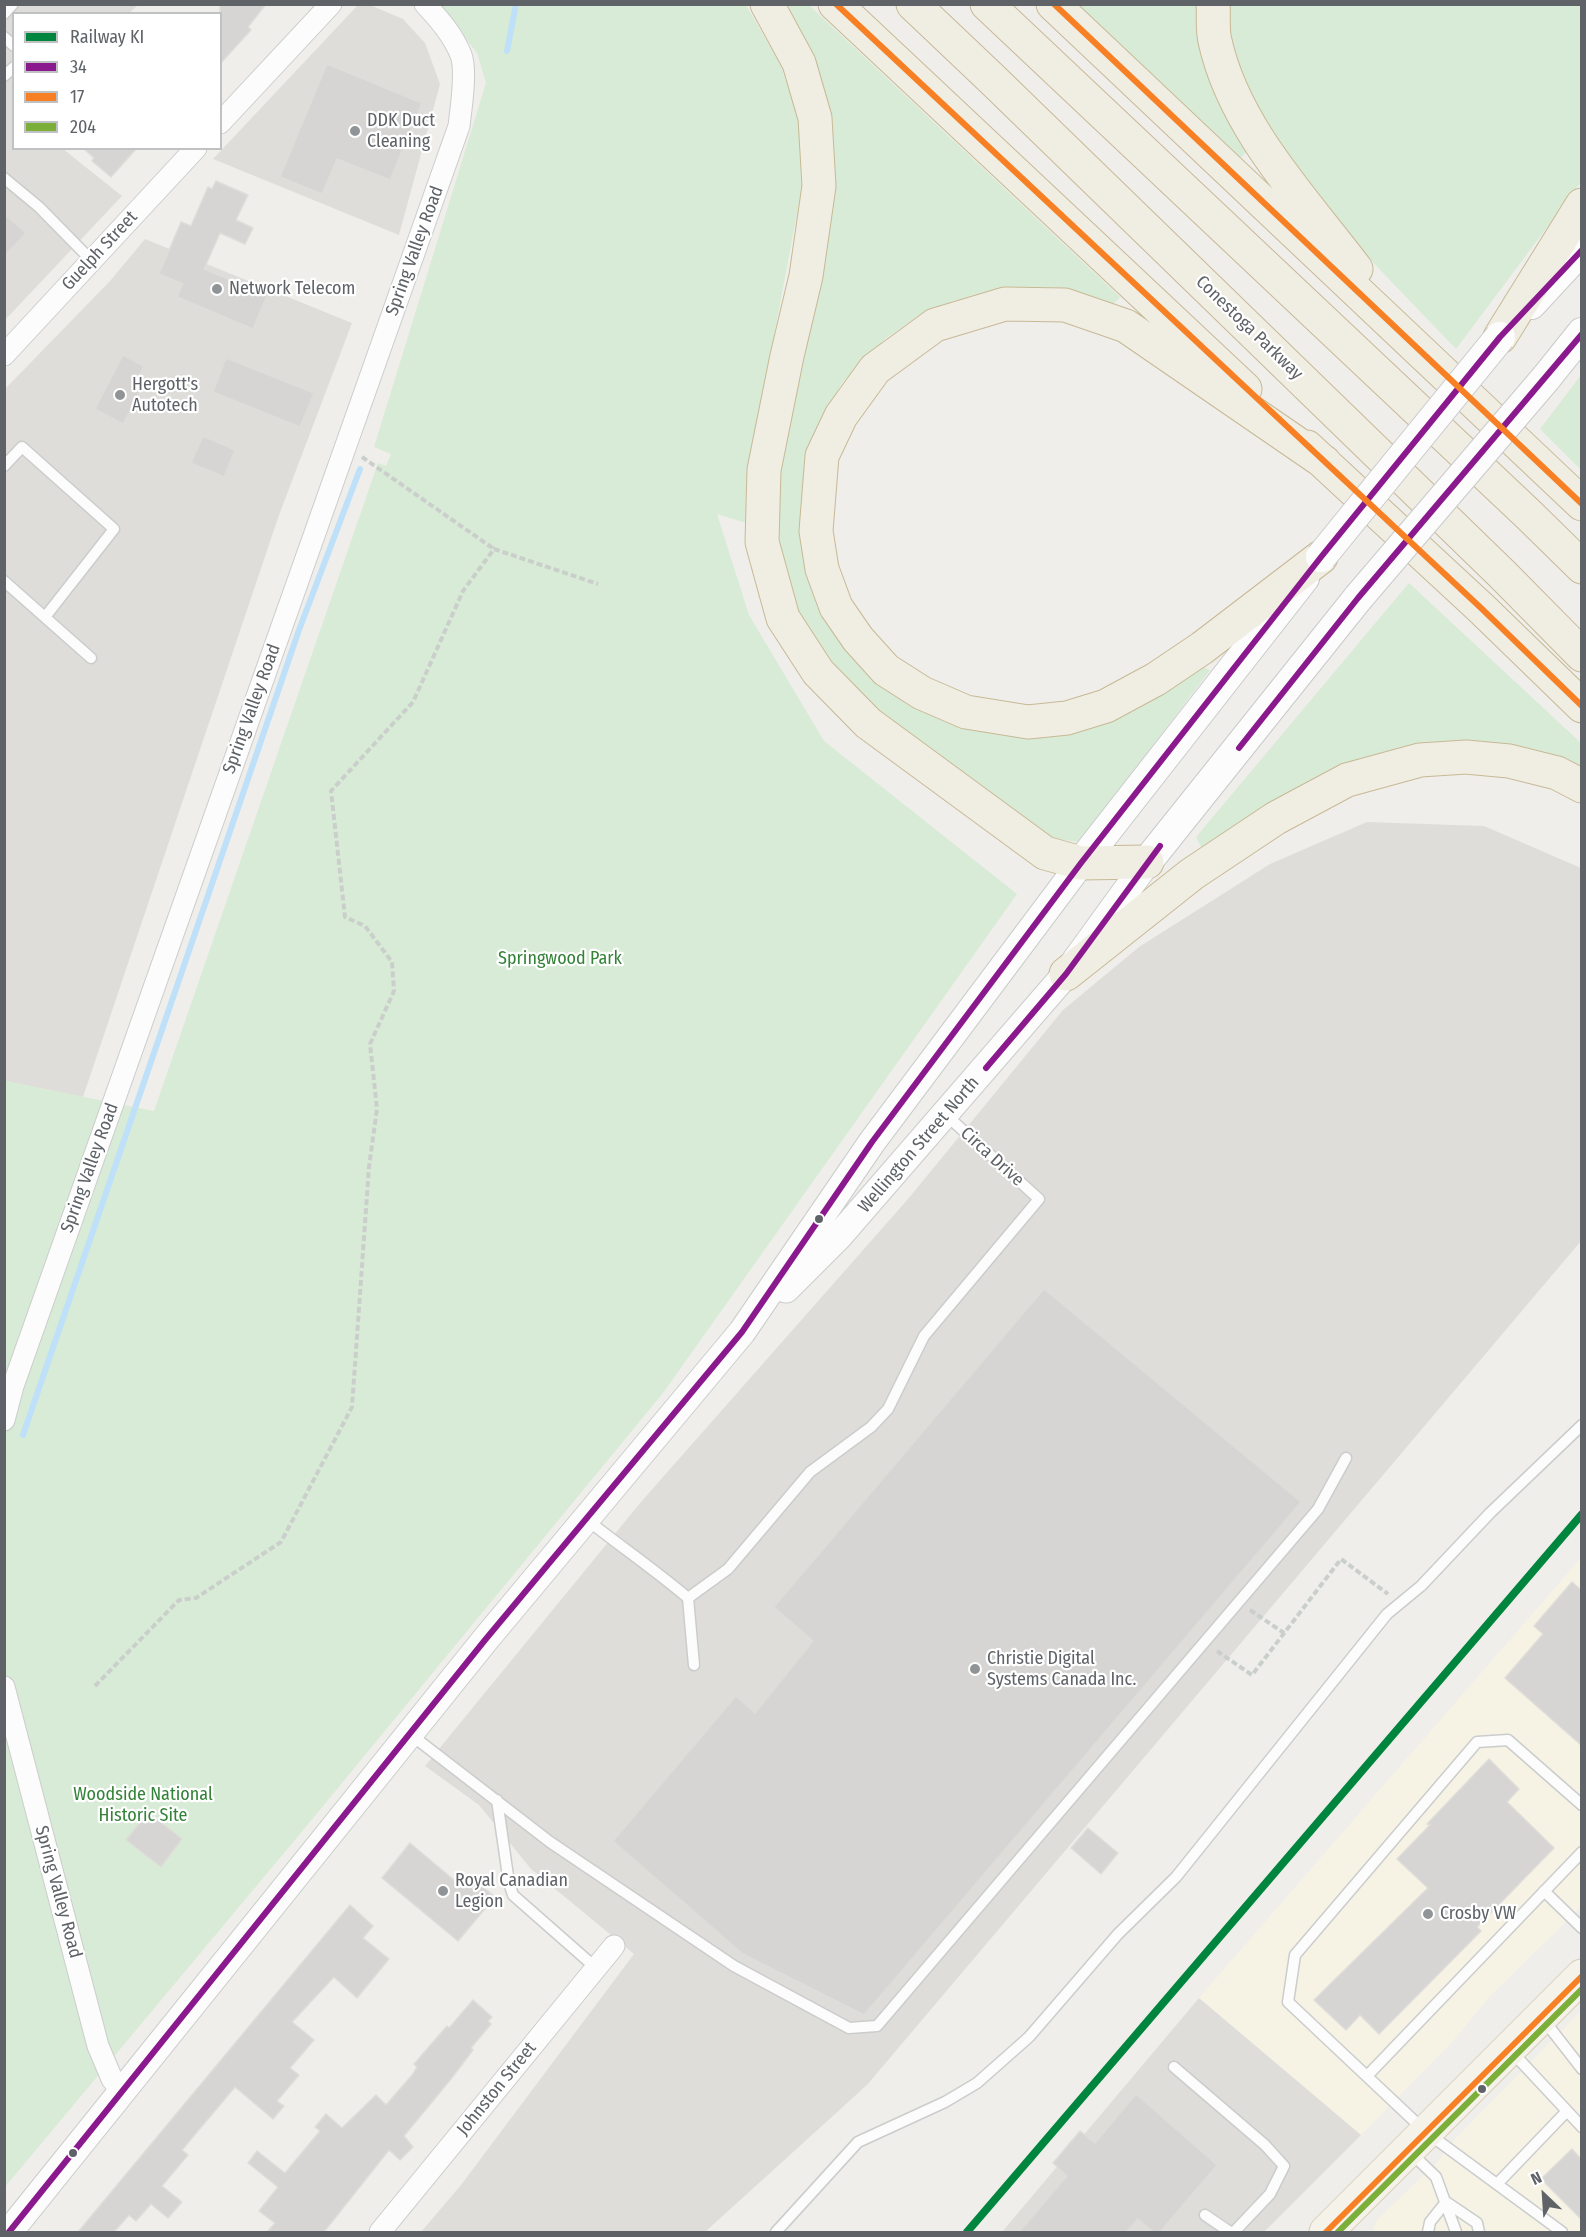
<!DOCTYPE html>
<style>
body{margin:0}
#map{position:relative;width:1586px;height:2237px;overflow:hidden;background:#efeeea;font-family:"Fira Sans Condensed",sans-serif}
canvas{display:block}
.frame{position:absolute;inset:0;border:6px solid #5f6368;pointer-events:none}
.legend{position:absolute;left:12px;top:12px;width:210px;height:138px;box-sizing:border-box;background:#fff;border:2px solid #bfc1c3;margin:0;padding:8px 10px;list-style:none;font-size:18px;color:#5f6368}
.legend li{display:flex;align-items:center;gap:12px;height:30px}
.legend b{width:30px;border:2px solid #bfc1c3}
.north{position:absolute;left:1514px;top:2165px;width:60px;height:60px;-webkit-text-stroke:4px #fff;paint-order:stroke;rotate:335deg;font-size:16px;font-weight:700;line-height:24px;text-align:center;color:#5f6368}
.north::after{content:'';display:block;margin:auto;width:21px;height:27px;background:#5f6368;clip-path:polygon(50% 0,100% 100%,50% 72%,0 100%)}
</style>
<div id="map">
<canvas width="1586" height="2237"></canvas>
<div class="frame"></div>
<ul class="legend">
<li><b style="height:8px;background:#00853f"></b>Railway KI</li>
<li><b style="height:8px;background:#8b198e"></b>34</li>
<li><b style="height:8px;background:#f78025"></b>17</li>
<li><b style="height:8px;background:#7baf39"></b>204</li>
</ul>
<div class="north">N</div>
</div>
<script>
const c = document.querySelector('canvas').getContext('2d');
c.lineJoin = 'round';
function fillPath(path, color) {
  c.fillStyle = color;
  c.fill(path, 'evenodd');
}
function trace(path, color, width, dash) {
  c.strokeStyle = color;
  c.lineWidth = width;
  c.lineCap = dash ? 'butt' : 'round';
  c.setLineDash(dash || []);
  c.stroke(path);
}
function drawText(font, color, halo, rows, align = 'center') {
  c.font = font + ' "Fira Sans Condensed",sans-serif';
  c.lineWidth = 4.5;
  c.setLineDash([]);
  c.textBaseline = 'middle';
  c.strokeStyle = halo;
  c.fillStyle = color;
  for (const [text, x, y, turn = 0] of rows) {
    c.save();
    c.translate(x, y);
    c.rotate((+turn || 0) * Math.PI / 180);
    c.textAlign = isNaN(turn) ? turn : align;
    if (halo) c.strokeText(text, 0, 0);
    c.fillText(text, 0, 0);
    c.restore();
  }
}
fillPath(new Path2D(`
 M 1581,1558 L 1581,1907 L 1489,1997 L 1453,2041 L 1361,2135 L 1199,1998 Z
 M 1581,2011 L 1581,2232 L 1372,2232 L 1377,2220 L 1438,2161 L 1455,2139 Z`), '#f7f3e4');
fillPath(new Path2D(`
 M 5,5 L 138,5 L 129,13 L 14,14 L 14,148 L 63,149 L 122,196 L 5,320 Z
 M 358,5 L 370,5 L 403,19 L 425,43 L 440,84 L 399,235 L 213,159 Z
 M 145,239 L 352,323 L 279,515 L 83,1097 L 5,1081 L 5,389 L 110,281 Z
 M 1367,822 L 1484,826 L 1581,868 L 1581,1241 L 867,2085 L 705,2232 L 421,2232 L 461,2185 L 634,1954 L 531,1869 L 479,1805 L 425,1766 L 641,1502 L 908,1199 L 1063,1010 L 1139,947 L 1270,864 Z
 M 1199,1998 L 1361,2135 L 1264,2232 L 1002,2232 Z`), '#dfddda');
fillPath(new Path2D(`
 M 1226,4 L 1581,5 L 1581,182 L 1456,349 L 1362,251 L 1288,164 L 1234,63 Z
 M 440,5 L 746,5 L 780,64 L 801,125 L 804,176 L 749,469 L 746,523 L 717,514 L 749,615 L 824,741 L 1017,894 L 663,1393 L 314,1817 L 5,2187 L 5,1081 L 154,1111 L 378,463 L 386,466 L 391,454 L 374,447 L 486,83 L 477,53 Z
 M 778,5 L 809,5 L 1120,297 L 1112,306 L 990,293 L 953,301 L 918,316 L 886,338 L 842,383 L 827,410 L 825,609 L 986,732 L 1195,664 L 1210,670 L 1080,842 L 1056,839 L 1031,827 L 879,721 L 815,653 L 777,560 L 773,490 L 824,229 Z
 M 1066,5 L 1201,5 L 1249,149 L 1236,163 Z
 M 1581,375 L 1581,470 L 1540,429 Z
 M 1409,583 L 1581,743 L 1581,776 L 1474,746 L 1204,853 L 1196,837 Z`), '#d8ebd6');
trace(new Path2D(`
 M 507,51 L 516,4
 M 23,1435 L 299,630 L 360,469`), '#bfe0f9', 6);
const building = new Path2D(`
 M 220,4 L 266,4 L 248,27 L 251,30 L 220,64 Z
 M 327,64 L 422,103 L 390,180 L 337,159 L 322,194 L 280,177 Z
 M 83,148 L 137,148 L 111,177 L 92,161 L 94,158 Z
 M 216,181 L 248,195 L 236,220 L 253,228 L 245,244 L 220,233 L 204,269 L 267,295 L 253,329 L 177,297 L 183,284 L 159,274 L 181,222 L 191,226 L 208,187 L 212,189 Z
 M 4,214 L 26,233 L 4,256 Z
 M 123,355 L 144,366 L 138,378 L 145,382 L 123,424 L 95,409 Z
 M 226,358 L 314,393 L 300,427 L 213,392 Z
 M 203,436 L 235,450 L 224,477 L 191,463 Z
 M 1044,1289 L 1301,1502 L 864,2015 L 743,1954 L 613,1841 L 736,1696 L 755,1713 L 813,1641 L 774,1607 Z
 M 1572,1582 L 1581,1590 L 1581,1745 L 1505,1678 L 1543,1634 L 1534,1626 Z
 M 1489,1759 L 1519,1789 L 1507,1802 L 1554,1848 L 1477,1927 L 1481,1931 L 1379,2034 L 1360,2015 L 1346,2030 L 1314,2000 L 1428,1888 L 1397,1859 L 1430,1825 L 1427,1824 Z
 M 148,1812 L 182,1839 L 161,1867 L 126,1840 Z
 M 1088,1828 L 1118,1853 L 1101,1874 L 1071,1848 Z
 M 410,1843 L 461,1886 L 470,1876 L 495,1897 L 458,1941 L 382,1878 Z
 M 350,1905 L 373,1926 L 363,1938 L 389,1959 L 357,1998 L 334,1977 L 292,2022 L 314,2040 L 290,2068 L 299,2075 L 277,2101 L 284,2106 L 273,2119 L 235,2087 L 182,2150 L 188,2155 L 162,2186 L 182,2202 L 168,2218 L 151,2204 L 136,2221 L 129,2215 L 114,2232 L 78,2232 Z
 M 473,2000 L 492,2017 L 488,2021 L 491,2024 L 471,2048 L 473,2050 L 451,2079 L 404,2136 L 413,2147 L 400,2160 L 389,2150 L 324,2232 L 267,2232 L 275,2223 L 259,2211 L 278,2187 L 248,2163 L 257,2151 L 285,2173 L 320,2131 L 315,2127 L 326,2114 L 342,2128 L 376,2095 L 386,2105 L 413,2074 L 417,2067 L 414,2064 L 447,2026 L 449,2028 Z
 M 1136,2094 L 1217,2165 L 1160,2232 L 1154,2232 L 1138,2219 L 1126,2232 L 1019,2232 L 1067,2176 L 1053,2163 L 1080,2131 L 1095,2143 Z
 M 1572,2149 L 1581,2159 L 1581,2219 L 1541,2179 Z`);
fillPath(building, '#d6d5d3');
trace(building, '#deddd9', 1.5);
const service = new Path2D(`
 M 4,14 L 13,4
 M 4,37 L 14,46
 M 4,76 L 14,67
 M 4,178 L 39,207 L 92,261
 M 4,466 L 22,447 L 114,529 L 45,617
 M 4,581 L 91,658
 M 586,1519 C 620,1546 655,1570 688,1598 L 694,1665
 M 688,1598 L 728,1569 L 810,1472 L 871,1427 L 888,1409 L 924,1336 L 1039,1199 L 946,1115
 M 410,1734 L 550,1842 L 734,1966 L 849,2028 L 877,2026 L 1318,1509 L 1346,1458
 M 497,1800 L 509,1883 L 513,1895 L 596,1968
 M 1544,1891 L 1582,1928
 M 1543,2019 L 1582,2069
 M 1512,2052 L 1582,2127
 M 1174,2067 L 1265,2145 L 1284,2166 L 1270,2194 L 1234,2232
 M 1367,2076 L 1582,1852
 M 1411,2153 L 1436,2177 L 1456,2232
 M 1497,2184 L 1567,2111
 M 1205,2215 L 1230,2232
 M 776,2232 L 858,2142 L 945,2102 L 977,2083 L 1029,2037 L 1118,1934 L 1176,1877 L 1387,1614 L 1421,1586 L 1490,1513 L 1582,1425
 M 1428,2232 L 1430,2222 L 1446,2202 L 1477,2223 L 1479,2232
 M 1562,2232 L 1426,2132 L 1288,2002 L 1295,1955 L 1477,1742 L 1508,1740 L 1582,1805`);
const minor = new Path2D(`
 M 220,123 L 331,4
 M 4,355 L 196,148
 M 4,1420 L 13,1386 L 459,126 C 461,108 467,71 461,55 C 453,35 439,19 425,4
 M 4,1687 L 98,2046 L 112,2079 L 123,2093
 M 380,2232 L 614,1946`);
const tertiary = new Path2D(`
 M 786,1289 L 839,1236 L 1066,974 L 1147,862
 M 9,2232 L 485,1640 L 742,1332 L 872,1142 L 1081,863`);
const secondary = new Path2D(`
 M 1531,304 L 1582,249
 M 1546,378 L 1582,333
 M 1147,862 L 1358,598
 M 1081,863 L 1304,578`);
const primary = new Path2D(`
 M 1326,2232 L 1582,1976`);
const motorway = new Path2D(`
 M 767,4 L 799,63 L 815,118 L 819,186 L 806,276 L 787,356 L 764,470 L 762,542 L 783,618 L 818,672 L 868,723 L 1045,853 L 1081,863 L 1147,862
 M 835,4 L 1245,389
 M 913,4 L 992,79 L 1503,575 L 1582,655
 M 987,4 L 1529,515 L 1582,567
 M 1053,4 L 1582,504
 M 1213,4 C 1214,16 1212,30 1215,41 C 1234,128 1304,200 1356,269
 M 1500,337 L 1582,205
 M 1307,447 L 1481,608 L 1582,706
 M 1321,557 L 1202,648 L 1156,679 L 1106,706 L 1067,718 L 1028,722 L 966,712 L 922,693 L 886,670 L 858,639 L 836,607 L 822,569 L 816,531 L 822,456 L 841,416 L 875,369 L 935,325 L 1005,304 L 1065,305 L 1126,326 L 1324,462
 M 1066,974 L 1192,874 L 1276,818 L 1347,780 L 1420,760 L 1466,757 L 1509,761 L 1557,773 L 1582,786`);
trace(service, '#cbcccc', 13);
trace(minor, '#cbcccc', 23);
trace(tertiary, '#cbcccc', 29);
trace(secondary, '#cacacb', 32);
trace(primary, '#d7ceb8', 35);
trace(motorway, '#c8b996', 35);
trace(new Path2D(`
 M 362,457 L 494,549
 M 1250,1610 L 1284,1633
 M 1217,1651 L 1252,1675 L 1341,1559 L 1388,1594
 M 95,1686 L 179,1600 L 196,1598 L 281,1542 L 352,1407 L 369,1167 L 377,1109 L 370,1044 L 394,991 L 392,962 L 365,926 L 345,917 L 331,791 L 413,702 L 463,591 L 494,549 L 598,584`), '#cacfcc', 4, [6, 3]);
trace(service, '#fdfcfc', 10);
trace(minor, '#fdfcfc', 21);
trace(tertiary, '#fdfcfc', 27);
trace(secondary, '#fdfcfc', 30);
trace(primary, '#f4f2e9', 33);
trace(motorway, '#f0ede3', 33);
const secondaryBridge = new Path2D(`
 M 1321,557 L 1500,337
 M 1358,598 L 1546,378`);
trace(secondaryBridge, '#cacacb', 32, []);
trace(secondaryBridge, '#fdfcfc', 30);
trace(new Path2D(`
 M 1239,748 L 1358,598 L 1582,334
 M 986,1068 L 1066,974 L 1160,846
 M 9,2232 L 485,1640 L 742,1332 L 872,1142 L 1081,863 L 1321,557 L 1500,337 L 1582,250`), '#8b198e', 6);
trace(new Path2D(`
 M 836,4 L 1481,608 L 1582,706
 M 1054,4 L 1582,504
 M 1326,2232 L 1582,1976`), '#f78025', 6);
trace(new Path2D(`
 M 1338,2232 L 1582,1989`), '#7baf39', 6);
trace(new Path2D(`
 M 967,2232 L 1582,1514`), '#00853f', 8);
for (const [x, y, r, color] of [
 [355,131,6,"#919496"],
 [217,289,6,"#919496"],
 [120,395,6,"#919496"],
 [819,1219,5,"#5f6368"],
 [975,1669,6,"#919496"],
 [443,1891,6,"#919496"],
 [1428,1914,6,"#919496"],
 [1482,2089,5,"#5f6368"],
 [73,2153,5,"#5f6368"]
]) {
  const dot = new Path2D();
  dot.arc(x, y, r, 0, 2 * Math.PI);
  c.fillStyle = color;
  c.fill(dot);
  trace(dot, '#fff', 2);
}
drawText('18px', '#5f6368', '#fff', [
 ["DDK Duct",367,121],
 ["Cleaning",367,142],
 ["Network Telecom",229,289],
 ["Hergott's",132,385],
 ["Autotech",132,406],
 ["Christie Digital",987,1659],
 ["Systems Canada Inc.",987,1680],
 ["Royal Canadian",455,1881],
 ["Legion",455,1902],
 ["Crosby VW",1440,1914]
], 'left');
drawText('18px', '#5f6368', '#fff', [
 ["Guelph Street",100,251,-47],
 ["Spring Valley Road",415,251,-70],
 ["Conestoga Parkway",1249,328,44],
 ["Spring Valley Road",252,709,-70],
 ["Wellington Street North",919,1145,-49],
 ["Circa Drive",992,1157,42],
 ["Spring Valley Road",90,1168,-70],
 ["Spring Valley Road",58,1892,75],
 ["Johnston Street",497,2089,-51]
]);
drawText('18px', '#348238', '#fff', [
 ["Springwood Park",560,959],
 ["Woodside National",143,1795],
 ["Historic Site",143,1816]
]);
</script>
